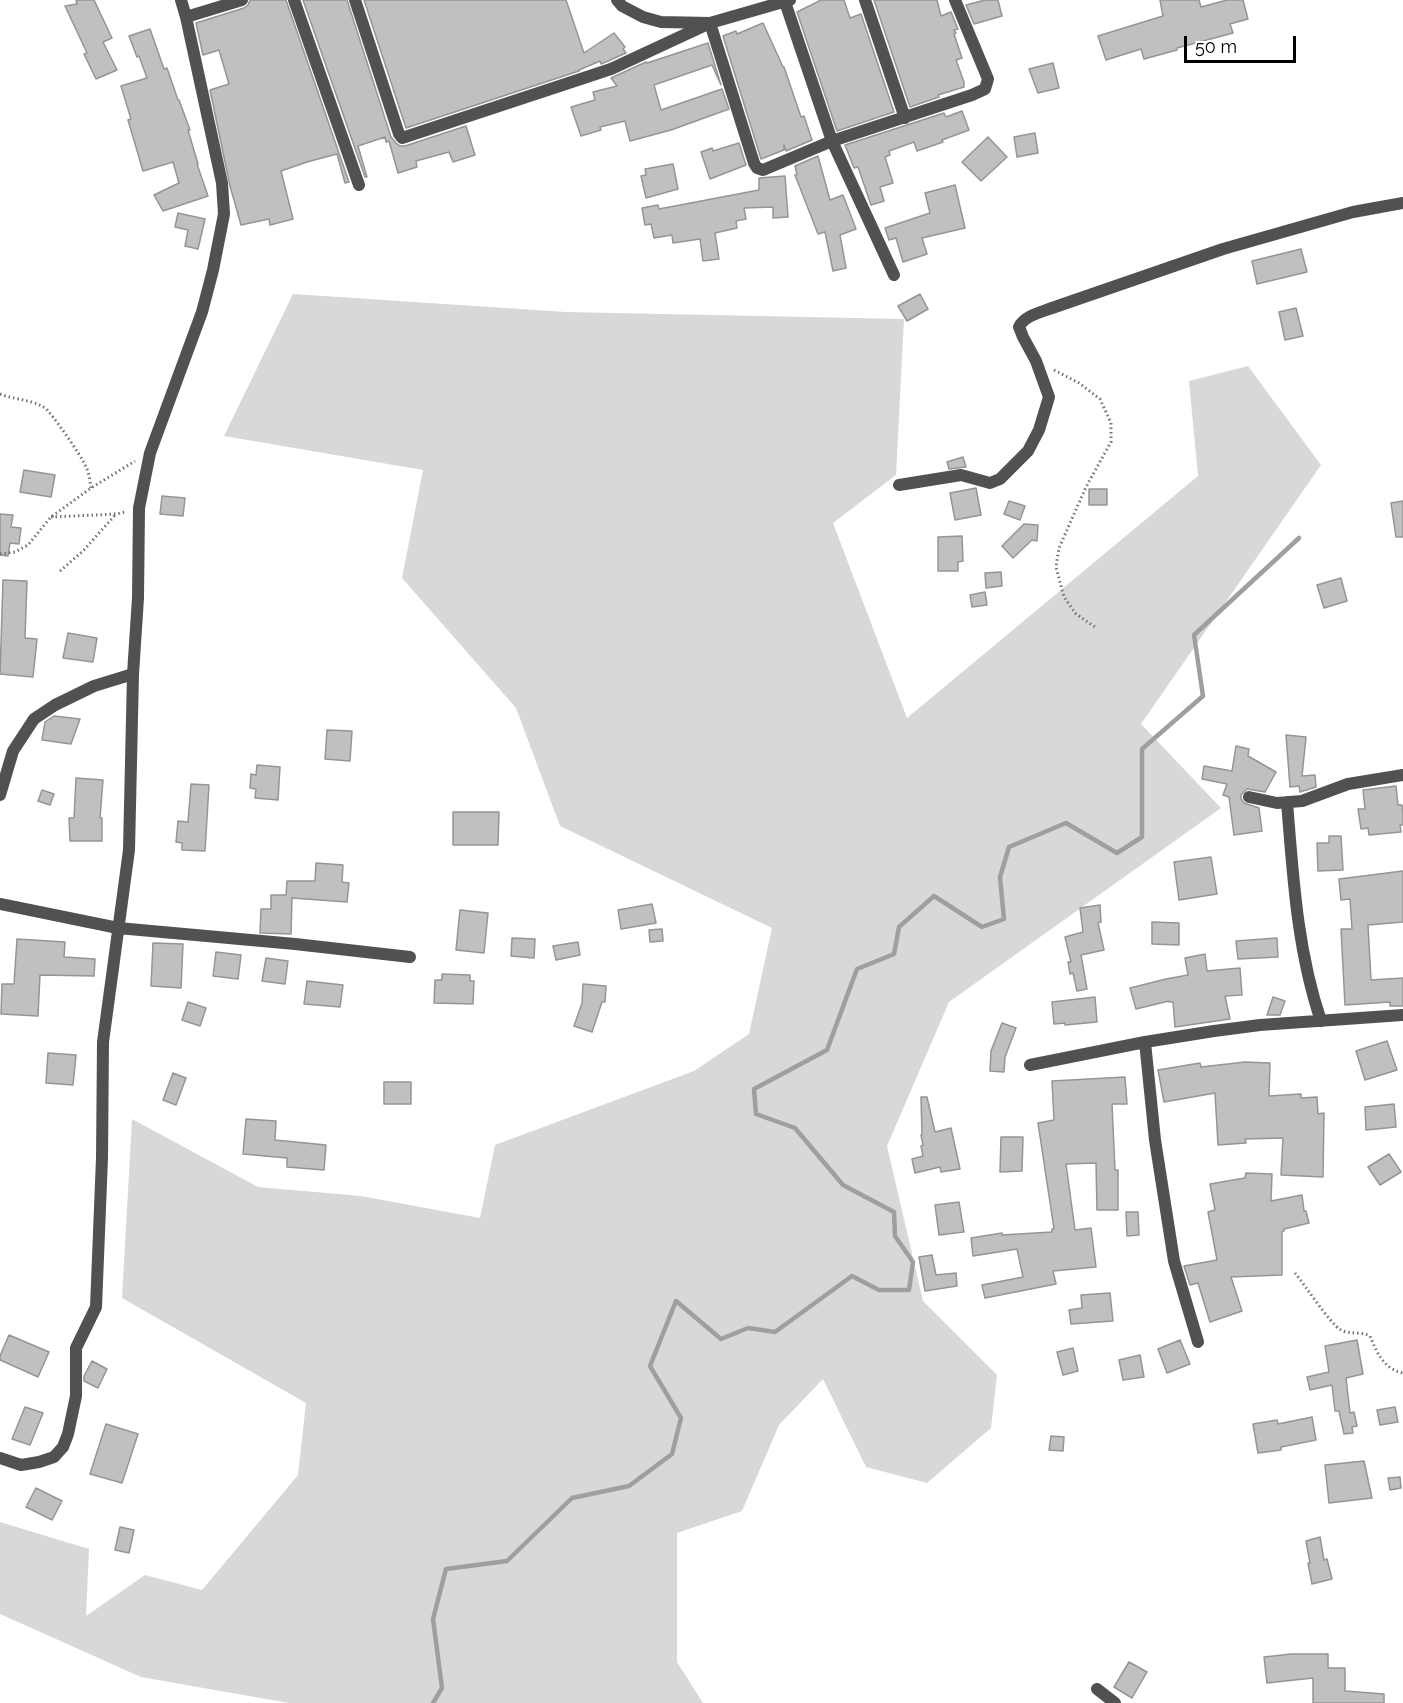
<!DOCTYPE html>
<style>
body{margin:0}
#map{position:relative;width:1403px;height:1703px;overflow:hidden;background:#fff;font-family:Raleway,sans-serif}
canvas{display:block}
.scale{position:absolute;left:1184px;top:36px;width:112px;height:27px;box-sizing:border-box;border:3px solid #000;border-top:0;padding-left:8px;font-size:18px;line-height:21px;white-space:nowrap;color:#000;-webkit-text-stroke:4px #fff;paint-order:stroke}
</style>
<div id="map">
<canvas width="1403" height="1703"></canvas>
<div class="scale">50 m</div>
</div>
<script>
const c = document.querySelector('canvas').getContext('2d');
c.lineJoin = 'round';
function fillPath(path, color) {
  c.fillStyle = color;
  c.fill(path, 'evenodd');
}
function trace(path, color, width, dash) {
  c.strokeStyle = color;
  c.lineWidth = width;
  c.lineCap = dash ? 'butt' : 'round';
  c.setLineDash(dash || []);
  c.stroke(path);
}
fillPath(new Path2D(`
 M 293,294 L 566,312 L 904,319 L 896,475 L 833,523 L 907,718 L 1198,476 L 1189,381 L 1248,366 L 1321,465 L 1141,724 L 1221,808 L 949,1002 L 887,1146 L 923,1301 L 997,1375 L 991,1428 L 927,1483 L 866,1467 L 823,1379 L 779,1425 L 742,1511 L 677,1533 L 677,1662 L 703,1703 L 289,1703 L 141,1677 L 0,1614 L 0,1522 L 89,1549 L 86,1616 L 145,1575 L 202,1590 L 298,1475 L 306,1403 L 122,1298 L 132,1119 L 258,1187 L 361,1196 L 480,1218 L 495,1145 L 694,1071 L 749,1034 L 772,928 L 560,826 L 516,708 L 402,578 L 423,470 L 224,436 Z`), '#d8d8d8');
trace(new Path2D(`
 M 433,1703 L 442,1688 L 433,1619 L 446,1569 L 507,1561 L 572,1498 L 629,1486 L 672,1454 L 681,1418 L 650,1366 L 676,1301 L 721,1339 L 748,1328 L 775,1332 L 852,1276 L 879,1290 L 909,1290 L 913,1262 L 895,1236 L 894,1212 L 843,1185 L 795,1128 L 756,1114 L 754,1089 L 827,1050 L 857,969 L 894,954 L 899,927 L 934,896 L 982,927 L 1004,919 L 1000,877 L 1009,847 L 1066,823 L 1117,853 L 1142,837 L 1142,749 L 1203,696 L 1194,635 L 1299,538`), '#9f9f9f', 4.5);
const building = new Path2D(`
 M 76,0 L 94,0 L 112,38 L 103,42 L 117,70 L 96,79 L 84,54 L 87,53 L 65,6 L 77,4 Z
 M 250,0 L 286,0 L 349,182 L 345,183 L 337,154 L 307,162 L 281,171 L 293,219 L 270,225 L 269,219 L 241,225 L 230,186 L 210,90 L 229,84 L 219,50 L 203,55 L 196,23 L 244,8 L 248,5 Z
 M 303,0 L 347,0 L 391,137 L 396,143 L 400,146 L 405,146 L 466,126 L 475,155 L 453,162 L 449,152 L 416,161 L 417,167 L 398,173 L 389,141 L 386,142 L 385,137 L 358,146 L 367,177 L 365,177 Z
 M 364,0 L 566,0 L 584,53 L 614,33 L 625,47 L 623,49 L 626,53 L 608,61 L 601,64 L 600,61 L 579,70 L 579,71 L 406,128 Z
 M 821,0 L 844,0 L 850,18 L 861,14 L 894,112 L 837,131 L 797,12 Z
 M 874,0 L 937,0 L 941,16 L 951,12 L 958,29 L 954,30 L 956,33 L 954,34 L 962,58 L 956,60 L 964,82 L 964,87 L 938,95 L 939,97 L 910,107 Z
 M 985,0 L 998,0 L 1002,16 L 974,24 L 966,5 Z
 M 1160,0 L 1199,0 L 1201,7 L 1227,0 L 1243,0 L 1248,19 L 1230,24 L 1233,33 L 1177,48 L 1177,50 L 1144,59 L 1141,49 L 1106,60 L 1098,36 L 1163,16 Z
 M 763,23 L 783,67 L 784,67 L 801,117 L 804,116 L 812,140 L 786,151 L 784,145 L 784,150 L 761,159 L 723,36 L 736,31 L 737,34 Z
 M 150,29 L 164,69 L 167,68 L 178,100 L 179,100 L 190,130 L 188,130 L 198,164 L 197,164 L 208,196 L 163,211 L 154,195 L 179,183 L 173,162 L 143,171 L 128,120 L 131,119 L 121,86 L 147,78 L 139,56 L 137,57 L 129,36 Z
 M 708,43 L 721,85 L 712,65 L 654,85 L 661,110 L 722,89 L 729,109 L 671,130 L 630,141 L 625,121 L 600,127 L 601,130 L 581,136 L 571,107 L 595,100 L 593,92 L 617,86 L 611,78 L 646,62 L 647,63 Z
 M 1053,63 L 1059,88 L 1038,93 L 1029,69 Z
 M 962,111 L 969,130 L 942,140 L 943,142 L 917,151 L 914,142 L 889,151 L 890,155 L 885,157 L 893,183 L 880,187 L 884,201 L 871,205 L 858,167 L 854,168 L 845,145 L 944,113 L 946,117 Z
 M 1035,133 L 1038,153 L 1017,157 L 1014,137 Z
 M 988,137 L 1007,157 L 981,181 L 962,162 Z
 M 739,143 L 746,165 L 710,179 L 701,152 L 712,148 L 713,151 Z
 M 818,156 L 830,200 L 843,195 L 856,229 L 840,235 L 846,268 L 833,271 L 825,232 L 818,234 L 795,175 L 797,175 L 795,166 Z
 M 673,164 L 678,189 L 646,198 L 641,176 L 646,175 L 645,169 Z
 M 785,176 L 788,217 L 773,218 L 773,207 L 744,208 L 746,219 L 736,221 L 737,228 L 715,233 L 719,259 L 703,261 L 700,239 L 673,243 L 672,235 L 654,238 L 651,224 L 645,225 L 642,208 L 658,205 L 659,209 L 759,190 L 759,178 Z
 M 955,185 L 965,228 L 922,238 L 927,254 L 903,262 L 896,238 L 889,240 L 885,228 L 930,213 L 925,193 Z
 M 178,213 L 205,219 L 198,249 L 185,246 L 188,230 L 175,227 Z
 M 1301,249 L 1307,272 L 1257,284 L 1252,261 Z
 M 920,294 L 928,309 L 907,321 L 898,306 Z
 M 1296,308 L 1303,336 L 1285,340 L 1279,312 Z
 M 963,457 L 966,467 L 949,469 L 947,462 Z
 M 24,470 L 55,475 L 51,497 L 20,492 Z
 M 976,488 L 981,515 L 955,520 L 950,493 Z
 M 1089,489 L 1107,489 L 1107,505 L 1089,505 Z
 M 162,496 L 185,498 L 183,516 L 160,514 Z
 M 1009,501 L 1025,506 L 1020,520 L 1004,514 Z
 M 1403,501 L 1403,537 L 1396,537 L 1391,503 Z
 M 0,514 L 13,515 L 11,527 L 21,528 L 19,544 L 10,543 L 8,556 L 0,555 Z
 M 1024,524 L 1038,525 L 1037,541 L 1032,540 L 1013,558 L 1002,546 Z
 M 962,536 L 963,561 L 958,562 L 958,571 L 938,571 L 938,537 Z
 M 1001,572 L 1002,586 L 986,588 L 985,573 Z
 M 1341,578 L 1347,601 L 1324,608 L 1317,585 Z
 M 3,580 L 27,581 L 25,638 L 37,639 L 33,677 L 0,674 Z
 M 985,592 L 987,605 L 972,607 L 970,595 Z
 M 68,633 L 97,638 L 93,662 L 63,658 Z
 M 54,716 L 80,719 L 71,744 L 42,740 L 45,722 Z
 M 327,730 L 352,731 L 350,761 L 325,759 Z
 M 1286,735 L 1306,737 L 1302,776 L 1315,775 L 1316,787 L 1300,792 L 1299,786 L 1290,787 Z
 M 1236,746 L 1249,749 L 1248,756 L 1276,772 L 1265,792 L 1247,789 L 1241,795 L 1241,799 L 1244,803 L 1259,808 L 1262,831 L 1234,835 L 1229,797 L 1223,795 L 1227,784 L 1202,779 L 1204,766 L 1232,771 Z
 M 257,765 L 280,767 L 278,800 L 255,798 L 256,789 L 250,788 L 251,774 L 256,775 Z
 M 76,778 L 103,780 L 100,818 L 102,818 L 102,841 L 70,841 L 69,818 L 74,818 Z
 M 191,784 L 209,785 L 205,851 L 182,850 L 182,843 L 176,842 L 178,821 L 188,822 Z
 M 1396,786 L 1398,805 L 1402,805 L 1403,814 L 1403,825 L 1400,825 L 1401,832 L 1369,835 L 1368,828 L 1361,829 L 1358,809 L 1365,809 L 1363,790 Z
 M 42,790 L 54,794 L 50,805 L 38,801 Z
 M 453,812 L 499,812 L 498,845 L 453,845 Z
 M 1329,836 L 1341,836 L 1343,870 L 1318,871 L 1317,843 L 1329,843 Z
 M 1211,857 L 1217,894 L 1179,900 L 1174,862 Z
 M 316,863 L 343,865 L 342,882 L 349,883 L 347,902 L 292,898 L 291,934 L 260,933 L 261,909 L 271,909 L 271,895 L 286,895 L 287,881 L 315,881 Z
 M 1403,871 L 1403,922 L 1368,925 L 1371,980 L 1403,978 L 1403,1006 L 1390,1006 L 1390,1002 L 1345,1005 L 1341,929 L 1352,929 L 1350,899 L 1341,900 L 1339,879 Z
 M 652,904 L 656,923 L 621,929 L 618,910 Z
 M 1100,905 L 1101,922 L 1098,923 L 1104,950 L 1081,955 L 1087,989 L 1077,991 L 1073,973 L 1070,974 L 1068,962 L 1071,962 L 1065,937 L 1083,932 L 1080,908 Z
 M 460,910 L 488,913 L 484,953 L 456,950 Z
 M 1152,922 L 1179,923 L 1179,945 L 1152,944 Z
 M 662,929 L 663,941 L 650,942 L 649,930 Z
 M 512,938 L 535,939 L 534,958 L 511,956 Z
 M 1277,938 L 1278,957 L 1238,959 L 1236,941 Z
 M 17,939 L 65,942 L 64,957 L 95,959 L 94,976 L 40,975 L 38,1016 L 1,1014 L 2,984 L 14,984 Z
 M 578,942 L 580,955 L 556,960 L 553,946 Z
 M 153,943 L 183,944 L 181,988 L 151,986 Z
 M 216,952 L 241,955 L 238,979 L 213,976 Z
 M 1205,954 L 1207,971 L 1240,968 L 1242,995 L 1225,996 L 1230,1019 L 1175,1027 L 1173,1002 L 1169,1002 L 1169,1001 L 1136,1009 L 1130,988 L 1166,979 L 1188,975 L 1185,958 Z
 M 266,958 L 288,961 L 285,984 L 262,981 Z
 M 442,974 L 470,975 L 470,981 L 474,981 L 473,1004 L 434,1003 L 435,980 L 442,980 Z
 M 307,981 L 343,985 L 340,1007 L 304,1004 Z
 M 583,984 L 606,986 L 605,1002 L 602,1002 L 592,1032 L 574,1026 L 582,1003 Z
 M 1095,997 L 1097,1022 L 1065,1025 L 1065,1023 L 1054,1024 L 1052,1002 Z
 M 1273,997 L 1285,1001 L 1280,1015 L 1267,1015 Z
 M 188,1002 L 206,1008 L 200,1026 L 182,1020 Z
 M 1002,1023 L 1016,1028 L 1005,1057 L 1004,1072 L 990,1071 L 991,1051 Z
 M 1387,1041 L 1397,1070 L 1365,1080 L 1356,1051 Z
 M 48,1053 L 76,1055 L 73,1085 L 46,1083 Z
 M 1245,1062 L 1270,1063 L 1269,1096 L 1301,1094 L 1301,1098 L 1317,1097 L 1318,1114 L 1324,1113 L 1323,1177 L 1281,1175 L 1283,1138 L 1245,1139 L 1246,1143 L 1218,1145 L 1215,1093 L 1164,1102 L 1158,1070 L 1200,1063 L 1201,1067 Z
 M 173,1073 L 186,1078 L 176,1105 L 163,1100 Z
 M 1125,1077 L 1127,1104 L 1112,1104 L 1115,1170 L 1118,1170 L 1118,1210 L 1097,1210 L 1096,1163 L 1066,1164 L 1075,1230 L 1091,1228 L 1096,1267 L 1053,1271 L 1056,1284 L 985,1298 L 982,1285 L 1023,1277 L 1017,1249 L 973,1256 L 971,1238 L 1002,1233 L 1002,1235 L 1052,1232 L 1052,1229 L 1054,1229 L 1038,1123 L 1054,1120 L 1052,1081 Z
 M 384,1082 L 411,1082 L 411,1104 L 384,1104 Z
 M 921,1097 L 927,1097 L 935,1132 L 951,1128 L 960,1169 L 941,1172 L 940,1167 L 915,1173 L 912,1159 L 923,1156 L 921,1146 L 923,1145 L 921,1135 L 922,1135 Z
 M 1394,1104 L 1396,1127 L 1366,1130 L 1365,1107 Z
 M 246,1119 L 276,1121 L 275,1140 L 326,1145 L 324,1170 L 287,1167 L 287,1158 L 243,1154 Z
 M 1001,1137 L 1023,1137 L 1022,1171 L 1000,1172 Z
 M 1389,1154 L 1401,1172 L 1380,1185 L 1368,1167 Z
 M 1246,1173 L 1272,1174 L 1271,1201 L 1302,1195 L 1304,1211 L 1306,1211 L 1309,1223 L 1284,1229 L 1284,1231 L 1282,1232 L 1282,1275 L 1231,1277 L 1242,1311 L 1210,1322 L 1198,1283 L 1190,1285 L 1184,1266 L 1217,1260 L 1208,1212 L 1215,1210 L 1210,1184 L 1245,1178 Z
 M 959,1202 L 964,1232 L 939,1235 L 935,1205 Z
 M 1126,1212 L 1138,1212 L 1139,1235 L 1127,1236 Z
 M 932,1255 L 936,1275 L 956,1273 L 957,1286 L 925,1291 L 919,1257 Z
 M 1110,1293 L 1113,1321 L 1071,1324 L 1069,1310 L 1082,1308 L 1081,1295 Z
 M 9,1335 L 49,1352 L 38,1377 L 0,1360 L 0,1356 Z
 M 1180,1340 L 1190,1364 L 1167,1373 L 1158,1349 Z
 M 1357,1340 L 1363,1374 L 1346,1378 L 1350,1413 L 1354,1412 L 1357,1426 L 1352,1427 L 1353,1433 L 1344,1434 L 1339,1411 L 1335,1411 L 1332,1385 L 1310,1390 L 1307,1377 L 1329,1372 L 1325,1346 Z
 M 1073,1348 L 1078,1371 L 1063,1375 L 1057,1352 Z
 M 1140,1355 L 1144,1377 L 1123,1380 L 1119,1360 Z
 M 92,1361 L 107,1369 L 98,1388 L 84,1381 L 84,1376 Z
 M 25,1407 L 43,1413 L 30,1445 L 12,1439 Z
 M 1395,1407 L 1398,1422 L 1380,1425 L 1377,1410 Z
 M 1312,1417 L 1316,1440 L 1281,1447 L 1281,1450 L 1258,1453 L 1253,1424 L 1277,1420 L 1278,1424 Z
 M 106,1424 L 138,1434 L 122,1483 L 90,1474 Z
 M 1051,1436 L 1064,1437 L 1063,1451 L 1049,1450 Z
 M 1364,1461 L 1372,1498 L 1329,1503 L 1325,1465 Z
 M 1400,1477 L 1401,1488 L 1390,1490 L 1388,1478 Z
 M 36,1488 L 62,1501 L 52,1520 L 26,1507 Z
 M 120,1527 L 134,1530 L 129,1553 L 115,1550 Z
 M 1320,1537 L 1324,1560 L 1327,1559 L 1332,1579 L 1312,1584 L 1308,1563 L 1310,1563 L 1306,1541 Z
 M 1291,1654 L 1328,1654 L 1328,1668 L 1345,1668 L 1345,1691 L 1384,1694 L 1384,1703 L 1313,1703 L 1313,1678 L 1267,1683 L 1264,1657 Z
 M 1129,1662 L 1147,1672 L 1132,1698 L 1114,1687 Z`);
fillPath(building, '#c0c0c0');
trace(building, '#959595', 1.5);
trace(new Path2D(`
 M 1054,370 L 1079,383 L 1100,399 L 1111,423 L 1111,442 L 1086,487 L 1059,548 L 1056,567 L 1064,597 L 1076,614 L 1095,627
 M 0,394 C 15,400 31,399 45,408 C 51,412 82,457 85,465 C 89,472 90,480 91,488
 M 51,517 L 116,514 L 125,512
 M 0,554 L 15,552 L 28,545 L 51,517 L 91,488 L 135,461
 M 60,571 L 83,551 L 116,514
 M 1295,1273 C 1305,1285 1330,1324 1341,1330 C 1350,1335 1361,1331 1370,1336 C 1377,1353 1384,1369 1403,1373`), '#737373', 3, [1.5, 3]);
trace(new Path2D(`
 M 294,0 L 359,185
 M 355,0 L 399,134 L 402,138 L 611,69 L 710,23 L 754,163 L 757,168 L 763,170 L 832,141 L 972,95 L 985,89 L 988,79 L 955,0
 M 617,0 L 622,6 L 643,17 L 661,22 L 710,23 L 790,0
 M 865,0 L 905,118
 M 785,2 L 832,141 L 894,275
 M 186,17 L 242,0
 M 899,485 L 961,475 L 990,483 L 1000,479 L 1028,451 L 1039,430 L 1049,397 L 1036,361 L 1023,337 L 1019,327 C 1024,316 1041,312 1052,308 L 1223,249 L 1353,212 L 1403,203
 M 0,795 L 13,751 L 34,719 L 55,705 L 94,686 L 133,674
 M 1249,797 L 1277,803 L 1302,801 L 1348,784 L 1403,775
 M 1287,802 C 1293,876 1297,950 1321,1021
 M 0,904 L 118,928 L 295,944 L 410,957
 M 1145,1042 L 1155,1140 L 1174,1261 L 1198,1342
 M 1030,1065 L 1145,1042 L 1214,1031 L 1260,1025 L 1403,1015
 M 0,1458 L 21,1465 L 39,1462 L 54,1457 L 63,1447 L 68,1434 L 76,1396 L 76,1348 L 96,1307 L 102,1158 L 103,1042 L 129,850 L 133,674 L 138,598 L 139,508 L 150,453 L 202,312 L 213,270 L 224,214 L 222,183 L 186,17 L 181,0
 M 1097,1689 L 1115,1703`), '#515151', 12);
</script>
